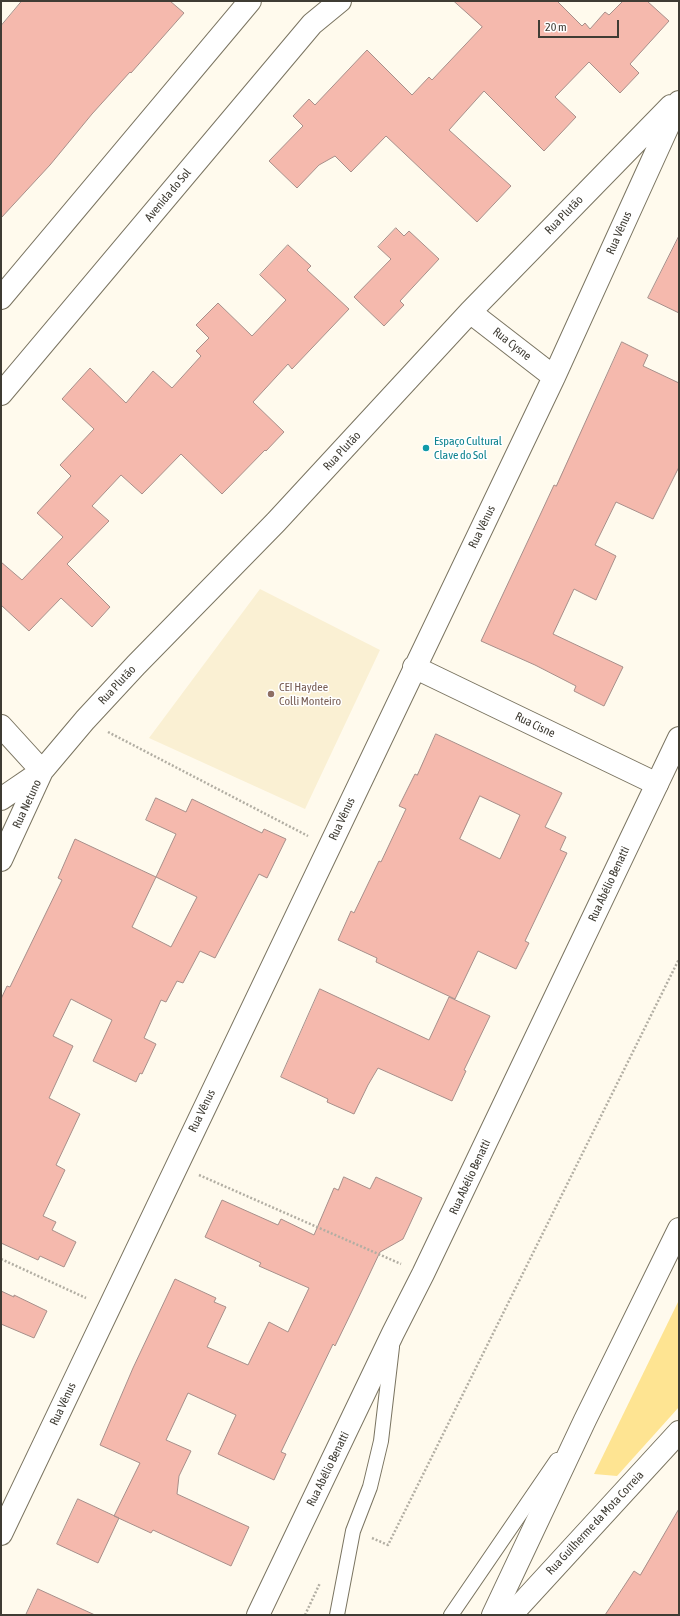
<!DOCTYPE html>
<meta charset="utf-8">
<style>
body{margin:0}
#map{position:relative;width:680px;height:1616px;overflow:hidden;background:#fffaed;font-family:"Asap Condensed",sans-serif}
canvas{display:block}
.frame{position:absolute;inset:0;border:2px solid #3f3c34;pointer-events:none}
.scale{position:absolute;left:538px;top:20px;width:81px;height:18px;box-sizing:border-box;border:2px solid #3f3c34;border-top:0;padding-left:5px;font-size:12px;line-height:14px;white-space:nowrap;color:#3f3c34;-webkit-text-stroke:3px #fff;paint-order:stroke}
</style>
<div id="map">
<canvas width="680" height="1616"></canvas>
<div class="frame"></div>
<div class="scale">20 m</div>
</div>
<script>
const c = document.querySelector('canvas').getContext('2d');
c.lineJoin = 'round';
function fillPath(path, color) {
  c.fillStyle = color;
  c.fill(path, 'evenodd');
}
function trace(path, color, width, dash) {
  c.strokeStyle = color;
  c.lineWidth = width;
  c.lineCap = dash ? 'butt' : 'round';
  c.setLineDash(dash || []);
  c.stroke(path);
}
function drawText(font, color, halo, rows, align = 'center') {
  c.font = font + ' "Asap Condensed",sans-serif';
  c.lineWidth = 3;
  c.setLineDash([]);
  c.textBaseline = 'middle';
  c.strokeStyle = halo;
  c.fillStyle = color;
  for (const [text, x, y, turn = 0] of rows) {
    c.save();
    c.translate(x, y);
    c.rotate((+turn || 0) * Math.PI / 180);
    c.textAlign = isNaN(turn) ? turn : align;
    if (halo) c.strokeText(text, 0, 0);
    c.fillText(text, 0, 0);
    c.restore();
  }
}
fillPath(new Path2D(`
 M 260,589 L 380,650 L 305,809 L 149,738 Z`), '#faf0d3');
fillPath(new Path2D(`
 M 679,1300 L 679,1407 L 617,1476 L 594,1474 Z`), '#fee492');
const building = new Path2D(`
 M 22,1 L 170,1 L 184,13 L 131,73 L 130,72 L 92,114 L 50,165 L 1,218 L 1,26 Z
 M 454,1 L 557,1 L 582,26 L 585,23 L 590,29 L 605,12 L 609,15 L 623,1 L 647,1 L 669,21 L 630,64 L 639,73 L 620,93 L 589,62 L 555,97 L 576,117 L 544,151 L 484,91 L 449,130 L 511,186 L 477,222 L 386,136 L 351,172 L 335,156 L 319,165 L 297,188 L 269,161 L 303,126 L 293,116 L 309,99 L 315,105 L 367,50 L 412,95 L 429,77 L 432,80 L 482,27 Z
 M 396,228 L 404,236 L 409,231 L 439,259 L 400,301 L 404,305 L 384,326 L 354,297 L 391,259 L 378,247 Z
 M 679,236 L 679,313 L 648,298 Z
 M 288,245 L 311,266 L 307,270 L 349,309 L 292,369 L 288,364 L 253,402 L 284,432 L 266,451 L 265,450 L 222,494 L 181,454 L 142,494 L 121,475 L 92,506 L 109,521 L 67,564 L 110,607 L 92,627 L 61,598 L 29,631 L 1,605 L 1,562 L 22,580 L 63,537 L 37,513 L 71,476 L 60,465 L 94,429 L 62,399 L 90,368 L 126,403 L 153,371 L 172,388 L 201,356 L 196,351 L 209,338 L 196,325 L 218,303 L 252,336 L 286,300 L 260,275 Z
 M 622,342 L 648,355 L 643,366 L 679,383 L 679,467 L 653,519 L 616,502 L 595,545 L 616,556 L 596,600 L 574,589 L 553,634 L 623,667 L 604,706 L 574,691 L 576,686 L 535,665 L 481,641 L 541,513 L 554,485 L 556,486 Z
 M 436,734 L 562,793 L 545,827 L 566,837 L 560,850 L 567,853 L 525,941 L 529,943 L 516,969 L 478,951 L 455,999 L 376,962 L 377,958 L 338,940 L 351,911 L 354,913 L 379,861 L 381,862 L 406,809 L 399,806 L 415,774 L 417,775 ZM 480,796 L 520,815 L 500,859 L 460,839 Z
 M 156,798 L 186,812 L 192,799 L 262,833 L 264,829 L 286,839 L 267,878 L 259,874 L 215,958 L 200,951 L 183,983 L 177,981 L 166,1002 L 161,1000 L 144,1038 L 156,1044 L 142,1074 L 140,1073 L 136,1082 L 93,1061 L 112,1020 L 71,999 L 53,1036 L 73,1046 L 49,1098 L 80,1114 L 56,1165 L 65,1170 L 43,1216 L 56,1222 L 52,1230 L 76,1242 L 64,1267 L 40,1256 L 38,1260 L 1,1243 L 1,999 L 7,986 L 10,987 L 62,880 L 58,878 L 75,839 L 156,877 L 132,927 L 171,947 L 197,897 L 156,877 L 176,834 L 146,820 Z
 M 320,989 L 429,1040 L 449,997 L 490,1016 L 464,1070 L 466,1071 L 452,1101 L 378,1068 L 368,1085 L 354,1114 L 327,1102 L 328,1099 L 281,1077 Z
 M 344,1177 L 370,1189 L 376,1177 L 422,1198 L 403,1239 L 380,1252 L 353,1309 L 335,1346 L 333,1344 L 281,1452 L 286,1454 L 274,1480 L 218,1454 L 236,1415 L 188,1393 L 166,1440 L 191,1451 L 179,1476 L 177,1494 L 249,1527 L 231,1566 L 153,1530 L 151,1533 L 114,1516 L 140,1463 L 100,1445 L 133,1368 L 175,1279 L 216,1298 L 214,1302 L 226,1307 L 207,1347 L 248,1365 L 269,1322 L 288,1332 L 309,1288 L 259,1266 L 261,1263 L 205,1237 L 222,1200 L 278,1225 L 281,1219 L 314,1235 L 334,1188 L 338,1190 Z
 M 1,1291 L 14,1297 L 14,1295 L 47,1311 L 34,1338 L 1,1324 Z
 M 78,1499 L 119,1518 L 98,1563 L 57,1544 Z
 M 679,1509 L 679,1615 L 605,1615 L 634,1571 L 640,1575 Z
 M 38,1589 L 95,1615 L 26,1615 Z`);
fillPath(building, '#f5b9ad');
trace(building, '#a78f8a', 1);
const service = new Path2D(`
 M 337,1615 L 353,1531 L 370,1487 L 381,1441 L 392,1347
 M 451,1615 L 557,1460`);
const minor = new Path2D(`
 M 470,312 L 554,377
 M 414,667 L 657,784
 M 1,726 L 42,771 L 1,860
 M 1,799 L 42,771 L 85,720 L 136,665 L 276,522 L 470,312 L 671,106
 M 1,1534 L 554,377 L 679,102
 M 511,1615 L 679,1432`);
const tertiary = new Path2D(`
 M 1,298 L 250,1
 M 1,394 L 312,24 L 340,1`);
const primary = new Path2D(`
 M 258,1615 L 393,1333 L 423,1274 L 679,738
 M 493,1615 L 585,1420 L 679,1229`);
trace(service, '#7a7461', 16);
trace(minor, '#7a7461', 24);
trace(tertiary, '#7a7461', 24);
trace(primary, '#7a7461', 24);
trace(new Path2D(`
 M 108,732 L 308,836
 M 199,1175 L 401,1264
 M 1,1259 L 86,1298
 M 372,1538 L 388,1545 L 679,959
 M 305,1615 L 320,1583`), '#b2aea3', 2.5, [2, 2]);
trace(service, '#fff', 14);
trace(minor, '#fff', 22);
trace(tertiary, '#fff', 22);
trace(primary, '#fff', 22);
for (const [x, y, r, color] of [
 [426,448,4,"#0f9aa8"],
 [271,694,4,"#8d6e63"]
]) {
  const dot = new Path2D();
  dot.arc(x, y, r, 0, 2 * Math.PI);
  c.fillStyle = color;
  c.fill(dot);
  trace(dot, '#fff', 1.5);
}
drawText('12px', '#3f3c34', '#fff', [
 ["Avenida do Sol",168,195,-50],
 ["Rua Plutão",564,215,-46],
 ["Rua Vênus",619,233,-66],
 ["Rua Cysne",512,344,38],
 ["Rua Plutão",342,451,-47],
 ["Rua Vênus",482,527,-64],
 ["Rua Plutão",117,685,-47],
 ["Rua Cisne",535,725,26],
 ["Rua Netuno",27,804,-65],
 ["Rua Vênus",342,819,-65],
 ["Rua Abélio Benatti",609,884,-65],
 ["Rua Vênus",202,1111,-64],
 ["Rua Abélio Benatti",470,1177,-65],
 ["Rua Vênus",63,1404,-65],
 ["Rua Abélio Benatti",328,1469,-64],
 ["Rua Guilherme da Mota Correia",595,1523,-47]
]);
drawText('12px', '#0d838f', '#fff', [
 ["Espaço Cultural",434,441],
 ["Clave do Sol",434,455]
], 'left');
drawText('12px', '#785e54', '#fff', [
 ["CEI Haydee",279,687],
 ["Colli Monteiro",279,701]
], 'left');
</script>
